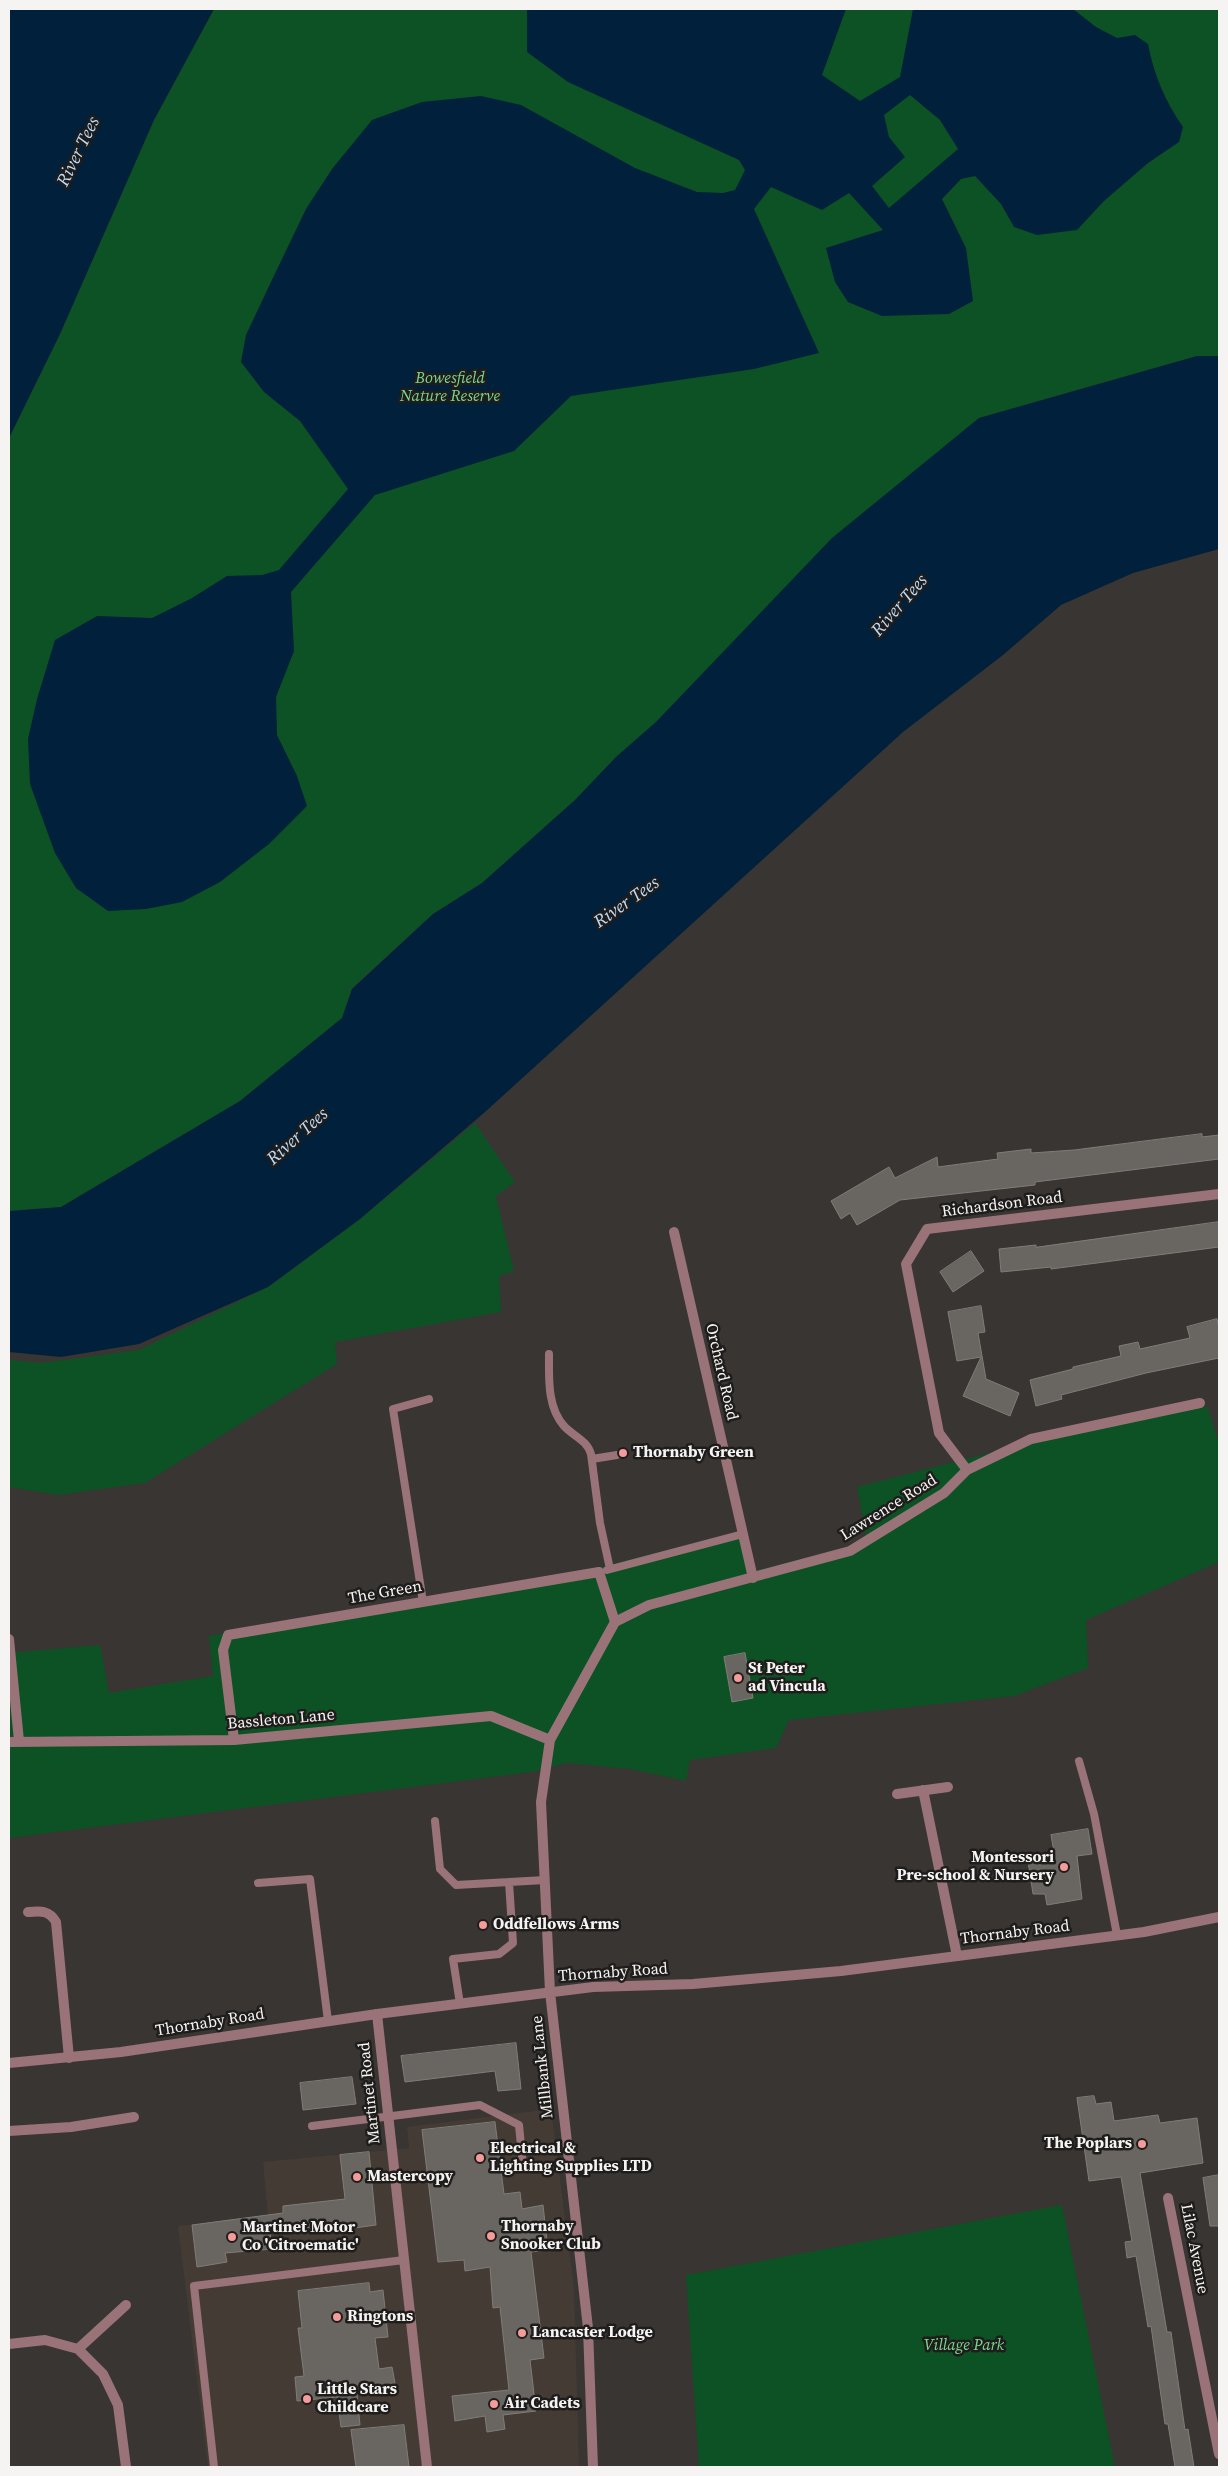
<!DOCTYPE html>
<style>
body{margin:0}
#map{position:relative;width:1228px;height:2476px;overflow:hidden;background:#393533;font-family:"Source Serif 4",serif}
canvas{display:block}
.frame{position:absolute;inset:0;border:10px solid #f6f4f2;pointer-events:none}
</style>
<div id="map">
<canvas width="1228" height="2476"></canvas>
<div class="frame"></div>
</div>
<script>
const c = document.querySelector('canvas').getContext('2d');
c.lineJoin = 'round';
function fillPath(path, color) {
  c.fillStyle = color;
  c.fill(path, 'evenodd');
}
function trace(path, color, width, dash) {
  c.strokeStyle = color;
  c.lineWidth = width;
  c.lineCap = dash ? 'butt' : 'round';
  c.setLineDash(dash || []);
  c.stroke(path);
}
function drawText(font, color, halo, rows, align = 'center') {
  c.font = font + ' "Source Serif 4",serif';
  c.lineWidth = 5;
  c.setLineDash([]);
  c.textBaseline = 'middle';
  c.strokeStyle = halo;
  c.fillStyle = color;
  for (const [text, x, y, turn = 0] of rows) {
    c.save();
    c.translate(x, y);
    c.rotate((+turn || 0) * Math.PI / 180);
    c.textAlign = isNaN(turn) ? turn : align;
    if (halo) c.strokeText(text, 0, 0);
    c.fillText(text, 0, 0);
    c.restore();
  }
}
fillPath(new Path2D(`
 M 551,2109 L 574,2289 L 579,2467 L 208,2467 L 178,2226 L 268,2215 L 263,2162 L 409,2148 L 407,2127 Z`), '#443b34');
fillPath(new Path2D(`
 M 214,9 L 1219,9 L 1219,356 L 1197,356 L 979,418 L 926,463 L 698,679 L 656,722 L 616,757 L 575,800 L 482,883 L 433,914 L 352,988 L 342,1018 L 240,1101 L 61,1207 L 9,1211 L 9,438 L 60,334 L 154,120 Z
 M 475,1123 L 515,1182 L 496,1196 L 514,1271 L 499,1276 L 501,1312 L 335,1342 L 337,1364 L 145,1483 L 58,1495 L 9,1487 L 9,1360 L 42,1363 L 139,1350 L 268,1287 L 360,1219 Z
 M 1207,1406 L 1219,1443 L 1219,1562 L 1086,1620 L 1088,1668 L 1014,1696 L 789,1720 L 776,1748 L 690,1760 L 686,1781 L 631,1769 L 567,1763 L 531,1772 L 9,1838 L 9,1653 L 100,1645 L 109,1693 L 213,1676 L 209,1636 L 597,1568 L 745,1530 L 755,1571 L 851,1546 L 866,1536 L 857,1487 L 1032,1442 Z
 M 1062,2205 L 1115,2467 L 699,2467 L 686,2275 Z`), '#0d5224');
fillPath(new Path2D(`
 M 9,9 L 214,9 L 154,120 L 60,334 L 9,438 Z
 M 527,9 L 846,9 L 822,75 L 860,101 L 900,77 L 913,9 L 1073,9 L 1096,27 L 1117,38 L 1135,35 L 1148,44 C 1154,75 1165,101 1183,127 L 1179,142 L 1148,163 L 1104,201 L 1077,230 L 1037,235 L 1014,227 L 1001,204 L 975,176 L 961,179 L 942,199 L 966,248 L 973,301 L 949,314 L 882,316 L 848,302 L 835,282 L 826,248 L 883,230 L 849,193 L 822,210 L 771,187 L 754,209 L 819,353 L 754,369 L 571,396 L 514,451 L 375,495 L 291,592 L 294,651 L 276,697 L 277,735 L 297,776 L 307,806 L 269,844 L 220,882 L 182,902 L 146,909 L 108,911 L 76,888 L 55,853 L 30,784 L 28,739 L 37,699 L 55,640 L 97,616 L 152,618 L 192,598 L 227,576 L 262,575 L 279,570 L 348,489 L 300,421 L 264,392 L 241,362 L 246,335 L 270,284 L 306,209 L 332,169 L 372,120 L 422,102 L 481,96 L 521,105 L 635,168 L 697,192 L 723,193 L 735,190 L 745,170 L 739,160 L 568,82 L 527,52 ZM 910,95 L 940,120 L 958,149 L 889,208 L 872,186 L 905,157 L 889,137 L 884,115 Z
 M 1197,356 L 1219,356 L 1219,549 L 1133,573 L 1061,605 L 1003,655 L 903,732 L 485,1112 L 360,1219 L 268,1287 L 139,1344 L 61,1357 L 9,1352 L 9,1211 L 61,1207 L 240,1101 L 342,1018 L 352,989 L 433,914 L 482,883 L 575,800 L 616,757 L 656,722 L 832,538 L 979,418 Z`), '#00203b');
const building = new Path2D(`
 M 1202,1134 L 1202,1137 L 1219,1135 L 1219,1159 L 1035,1182 L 1035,1185 L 900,1200 L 857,1225 L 850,1213 L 841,1219 L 831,1201 L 889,1167 L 895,1178 L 937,1157 L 938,1167 L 998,1159 L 997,1153 L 1031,1149 L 1031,1153 L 1074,1150 Z
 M 1219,1222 L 1219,1247 L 1051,1269 L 1051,1267 L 1001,1272 L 999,1249 L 1036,1245 L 1036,1247 Z
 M 971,1251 L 984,1271 L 953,1292 L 940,1272 Z
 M 981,1306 L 985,1332 L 978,1333 L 986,1379 L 1019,1393 L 1010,1416 L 963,1396 L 981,1357 L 957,1361 L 948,1312 Z
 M 1217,1319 L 1219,1328 L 1219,1358 L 1146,1373 L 1061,1395 L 1062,1399 L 1036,1406 L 1030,1380 L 1073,1369 L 1073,1367 L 1121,1356 L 1119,1346 L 1138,1342 L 1140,1349 L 1190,1338 L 1187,1327 Z
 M 745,1653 L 753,1698 L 732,1702 L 724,1657 Z
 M 1088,1829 L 1092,1854 L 1077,1856 L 1082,1899 L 1047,1905 L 1045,1894 L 1033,1894 L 1027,1855 L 1054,1852 L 1051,1835 Z
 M 516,2043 L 521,2089 L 498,2091 L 495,2071 L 405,2082 L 401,2056 Z
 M 352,2077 L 356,2104 L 303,2110 L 300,2083 Z
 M 1094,2096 L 1096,2104 L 1111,2102 L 1114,2121 L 1158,2115 L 1160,2123 L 1197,2118 L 1203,2163 L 1140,2173 L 1167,2332 L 1171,2332 L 1185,2430 L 1188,2429 L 1194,2467 L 1175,2467 L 1168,2424 L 1165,2424 L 1151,2326 L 1148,2327 L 1136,2256 L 1127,2258 L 1125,2242 L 1132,2241 L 1121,2177 L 1089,2181 L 1077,2098 Z
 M 495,2122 L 504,2194 L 520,2192 L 522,2209 L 543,2205 L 548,2250 L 531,2252 L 544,2358 L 530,2360 L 536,2411 L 503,2415 L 505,2429 L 487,2432 L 485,2416 L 455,2421 L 452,2396 L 509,2390 L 500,2307 L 493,2308 L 490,2267 L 465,2271 L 464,2260 L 438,2262 L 422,2130 Z
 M 369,2152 L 376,2225 L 347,2229 L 346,2224 L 270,2231 L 272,2249 L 225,2253 L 227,2262 L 197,2267 L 192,2225 L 283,2213 L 283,2206 L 345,2199 L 340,2155 Z
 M 1219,2175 L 1219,2226 L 1210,2226 L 1203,2178 Z
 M 369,2283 L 370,2292 L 383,2290 L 388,2337 L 375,2338 L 379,2369 L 392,2367 L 396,2389 L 357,2394 L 360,2425 L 341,2427 L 337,2397 L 297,2401 L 295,2377 L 304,2376 L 298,2328 L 302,2328 L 298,2291 Z
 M 404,2425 L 409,2467 L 356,2467 L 351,2430 Z`);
fillPath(building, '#696662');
trace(building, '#807c78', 1);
trace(new Path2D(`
 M 549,1354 C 549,1378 547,1407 564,1426 C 573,1436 587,1440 591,1454 L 600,1523 L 610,1569
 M 592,1459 L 617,1455
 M 607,1570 L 743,1534
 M 423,1602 L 393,1409 L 429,1399
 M 1079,1761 L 1094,1814 L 1117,1935
 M 435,1821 L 440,1869 L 456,1885 L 545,1880
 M 258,1883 L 310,1879 L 328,2021
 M 460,2004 L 453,1959 L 499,1954 L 513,1943 L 509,1882
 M 312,2126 L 480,2105 L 519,2125 L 523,2166
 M 214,2467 L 194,2286 L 404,2260`), '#997378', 8);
trace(new Path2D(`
 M 674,1232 L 753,1578
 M 967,1470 L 939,1433 L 906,1264 L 927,1229 L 1219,1194
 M 615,1622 L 649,1605 L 850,1551 L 944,1493 L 967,1470 L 1031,1439 L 1200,1403
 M 9,1639 L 19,1741
 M 234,1740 L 223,1650 L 228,1635 L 599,1572 L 615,1622
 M 9,1742 L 234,1740 L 491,1716 L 550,1740
 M 923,1790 L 957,1956
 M 897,1794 L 948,1787
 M 28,1912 C 41,1911 49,1910 56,1922 L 69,2058
 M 550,1992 L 541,1802 L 550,1740 L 615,1622
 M 377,2014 L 427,2467
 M 9,2131 L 71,2127 L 134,2117
 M 1168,2198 L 1219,2454
 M 9,2344 L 45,2340 L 78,2349 L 103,2374 L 118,2405 L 126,2467
 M 78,2349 L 126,2305`), '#997378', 10);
trace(new Path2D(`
 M 550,1992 L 588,2328 L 593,2467
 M 9,2063 L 121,2052 L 377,2014 L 593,1987 L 693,1984 L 841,1971 L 1144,1932 L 1219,1917`), '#997378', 10);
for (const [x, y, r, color] of [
 [623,1453,5,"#f59b99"],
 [738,1678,5,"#f59b99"],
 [1064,1867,5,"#f59b99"],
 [483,1925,5,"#f59b99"],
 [1142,2144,5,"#f59b99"],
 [480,2158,5,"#f59b99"],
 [357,2177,5,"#f59b99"],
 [491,2236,5,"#f59b99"],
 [232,2237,5,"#f59b99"],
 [337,2317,5,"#f59b99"],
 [522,2333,5,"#f59b99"],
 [307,2399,5,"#f59b99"],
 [494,2404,5,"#f59b99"]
]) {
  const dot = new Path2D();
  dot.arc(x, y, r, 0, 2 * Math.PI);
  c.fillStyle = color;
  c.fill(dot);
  trace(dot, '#1f1d1c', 2);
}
drawText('italic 16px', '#7ad78e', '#1f1d1c', [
 ["Bowesfield",450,379],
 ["Nature Reserve",450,397],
 ["Village Park",964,2346]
]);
drawText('16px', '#f6f4f2', '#1f1d1c', [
 ["Richardson Road",1002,1205,-7],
 ["Orchard Road",721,1372,77],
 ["Lawrence Road",889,1508,-32],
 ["The Green",385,1593,-10],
 ["Bassleton Lane",281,1720,-5],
 ["Thornaby Road",1015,1933,-7],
 ["Thornaby Road",613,1973,-4],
 ["Thornaby Road",210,2023,-9],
 ["Millbank Lane",543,2067,-96],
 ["Martinet Road",370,2093,-96],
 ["Lilac Avenue",1194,2249,79]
]);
drawText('bold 16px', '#f6f4f2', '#1f1d1c', [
 ["Thornaby Green",633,1453],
 ["St Peter",748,1669],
 ["ad Vincula",748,1687],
 ["Montessori",1054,1858,"right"],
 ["Pre-school & Nursery",1054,1876,"right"],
 ["Oddfellows Arms",493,1925],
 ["The Poplars",1132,2144,"right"],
 ["Electrical &",490,2149],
 ["Lighting Supplies LTD",490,2167],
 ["Mastercopy",367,2177],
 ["Thornaby",501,2227],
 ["Snooker Club",501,2245],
 ["Martinet Motor",242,2228],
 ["Co 'Citroematic'",242,2246],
 ["Ringtons",347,2317],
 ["Lancaster Lodge",532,2333],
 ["Little Stars",317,2390],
 ["Childcare",317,2408],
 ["Air Cadets",504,2404]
], 'left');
drawText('italic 18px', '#bbdcfa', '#1f1d1c', [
 ["River Tees",79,152,-64],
 ["River Tees",900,606,-49],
 ["River Tees",627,903,-35],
 ["River Tees",298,1137,-42]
]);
</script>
